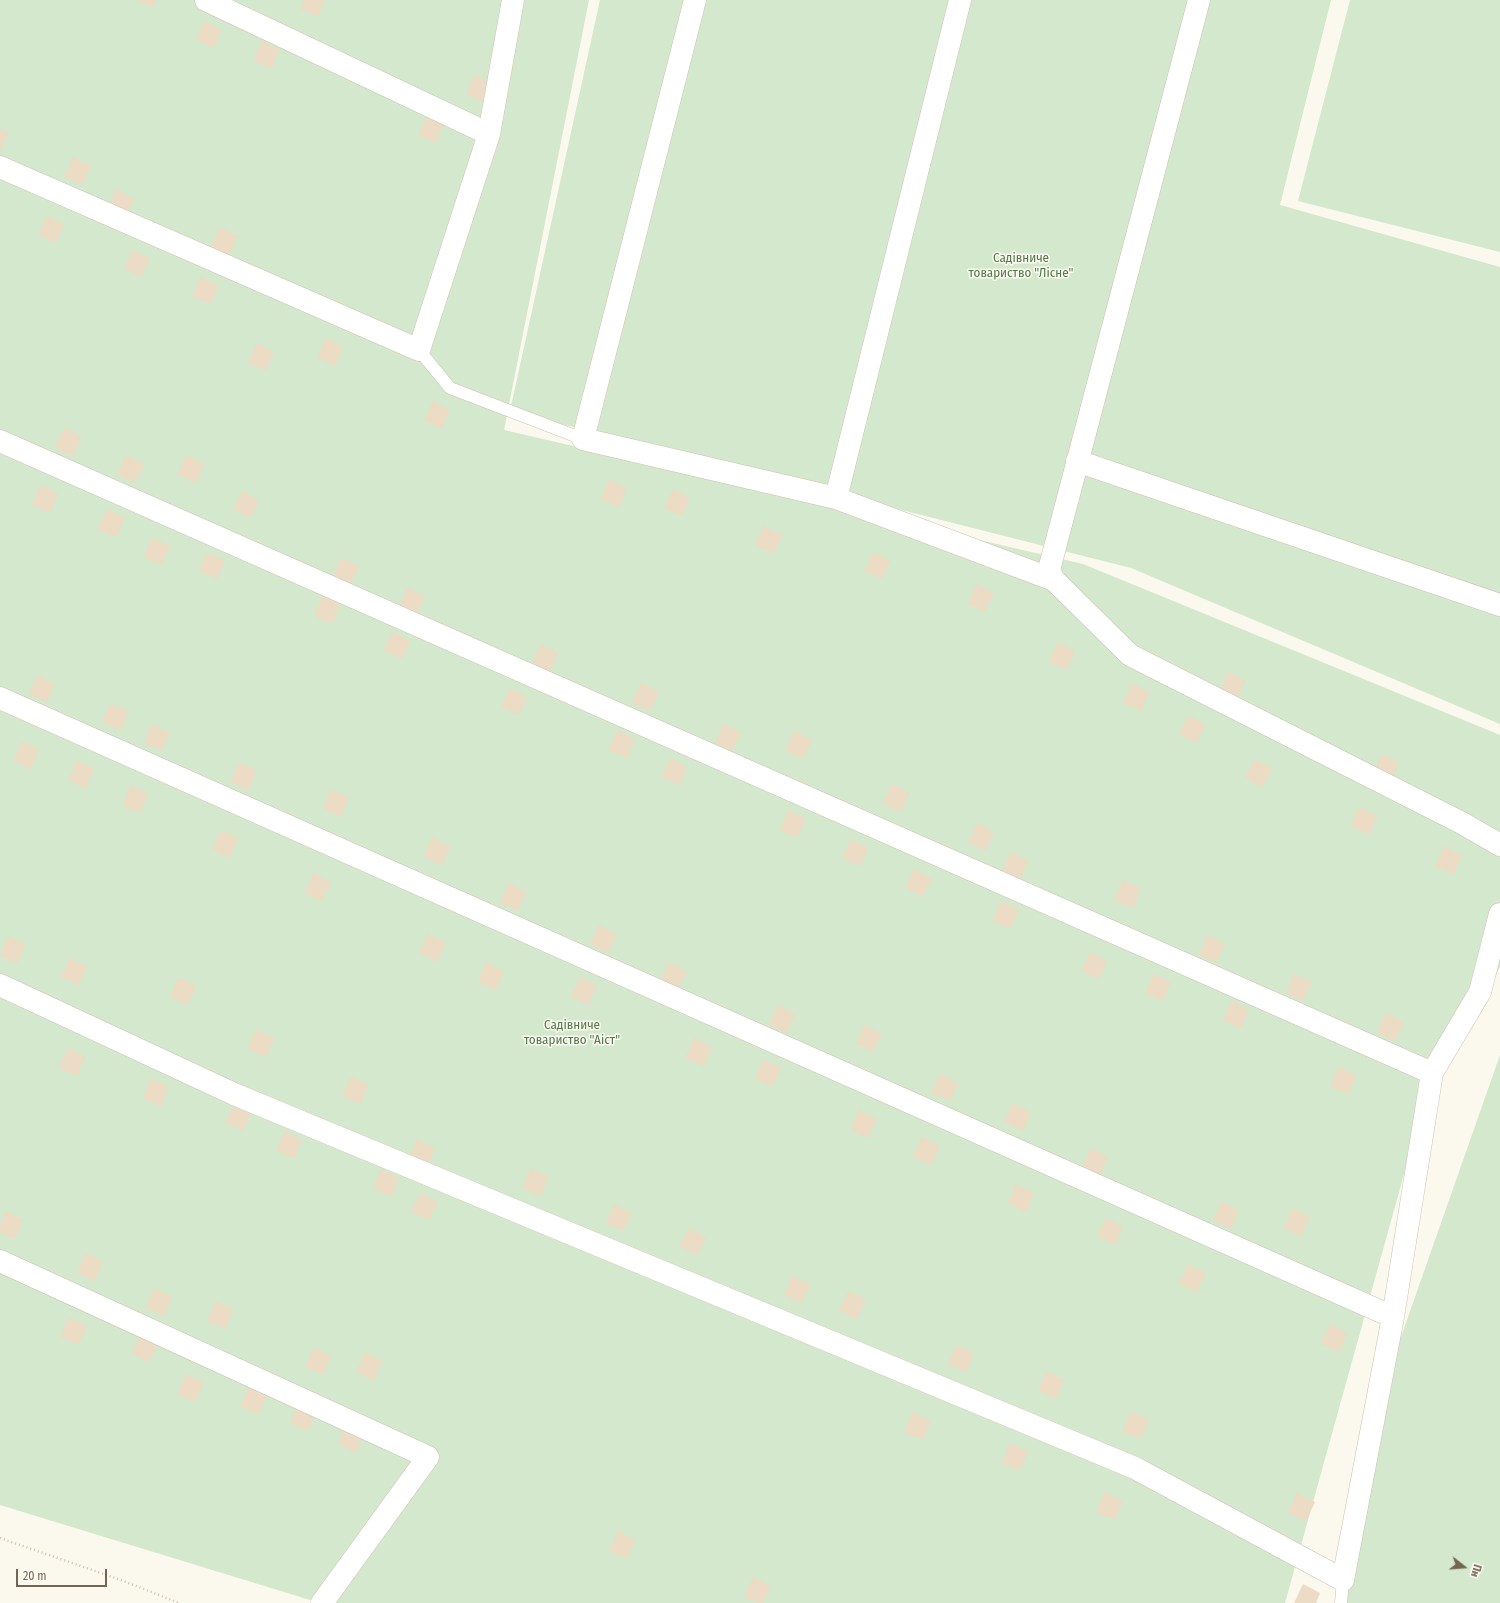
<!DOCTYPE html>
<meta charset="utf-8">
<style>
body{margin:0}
#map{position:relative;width:1500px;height:1603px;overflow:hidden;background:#fbf8ed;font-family:"Fira Sans Condensed",sans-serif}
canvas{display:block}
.north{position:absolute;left:1444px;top:1547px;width:40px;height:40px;-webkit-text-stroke:3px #fefbf3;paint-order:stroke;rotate:107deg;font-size:11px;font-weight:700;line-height:16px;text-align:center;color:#756451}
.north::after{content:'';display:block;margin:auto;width:14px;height:18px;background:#756451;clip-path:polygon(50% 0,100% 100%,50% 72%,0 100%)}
.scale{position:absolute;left:16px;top:1569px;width:91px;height:18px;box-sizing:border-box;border:2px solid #756451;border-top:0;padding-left:5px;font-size:12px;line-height:14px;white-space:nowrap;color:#756451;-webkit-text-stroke:3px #fefbf3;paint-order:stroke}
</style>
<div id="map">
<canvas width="1500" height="1603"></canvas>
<div class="north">Пн</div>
<div class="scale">20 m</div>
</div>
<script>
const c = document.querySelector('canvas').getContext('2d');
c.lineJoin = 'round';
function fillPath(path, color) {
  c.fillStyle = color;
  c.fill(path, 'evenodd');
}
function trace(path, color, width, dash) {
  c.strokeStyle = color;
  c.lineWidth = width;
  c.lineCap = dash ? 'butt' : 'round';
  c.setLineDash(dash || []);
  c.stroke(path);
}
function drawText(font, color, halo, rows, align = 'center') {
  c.font = font + ' "Fira Sans Condensed",sans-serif';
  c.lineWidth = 3;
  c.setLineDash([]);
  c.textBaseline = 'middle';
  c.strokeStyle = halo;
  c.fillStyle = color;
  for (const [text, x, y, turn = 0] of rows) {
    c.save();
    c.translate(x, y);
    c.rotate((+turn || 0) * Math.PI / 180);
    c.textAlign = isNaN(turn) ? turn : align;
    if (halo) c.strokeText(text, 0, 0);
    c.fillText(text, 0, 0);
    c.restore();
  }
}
fillPath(new Path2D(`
 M 0,0 L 589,0 L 504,430 L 1083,564 L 1500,735 L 1500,967 L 1432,1073 L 1285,1603 L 320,1603 L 0,1505 Z
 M 600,0 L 1331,0 L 1280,205 L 1500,267 L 1500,724 L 1131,568 L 510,411 Z
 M 1350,0 L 1500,0 L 1500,252 L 1298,201 Z
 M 1500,1055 L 1500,1603 L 1340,1603 L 1369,1428 Z`), '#d3e8cc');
fillPath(new Path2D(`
 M 136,0 L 156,0 L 153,7 Z
 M 304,0 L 325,0 L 318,17 L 300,9 Z
 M 204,21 L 222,30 L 214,48 L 196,40 Z
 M 262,41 L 280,50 L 271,69 L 253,60 Z
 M 475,75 L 492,84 L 484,102 L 466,94 Z
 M 427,115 L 444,124 L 436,143 L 418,135 Z
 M 0,129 L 8,133 L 0,152 Z
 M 73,157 L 91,166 L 82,185 L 64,177 Z
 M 116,189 L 134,198 L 126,217 L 108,209 Z
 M 47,216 L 64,225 L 56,243 L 38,235 Z
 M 220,227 L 238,236 L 229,255 L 211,247 Z
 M 132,250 L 150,258 L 141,277 L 124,269 Z
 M 201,277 L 219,286 L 210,304 L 192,296 Z
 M 326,338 L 343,347 L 335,366 L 317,358 Z
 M 256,343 L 274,352 L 266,371 L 248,363 Z
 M 433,401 L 450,410 L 442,429 L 424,420 Z
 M 64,428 L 81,437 L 74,456 L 55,448 Z
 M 126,455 L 144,464 L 135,483 L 117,475 Z
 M 186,455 L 204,464 L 196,483 L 177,475 Z
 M 609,479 L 627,489 L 619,507 L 601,499 Z
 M 41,485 L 58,494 L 50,513 L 32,505 Z
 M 673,489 L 690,498 L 682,516 L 664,508 Z
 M 242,491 L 259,500 L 251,518 L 233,510 Z
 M 107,509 L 125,518 L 116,537 L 98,529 Z
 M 764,526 L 782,535 L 774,554 L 755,545 Z
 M 152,537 L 170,546 L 161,565 L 144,557 Z
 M 207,552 L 225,561 L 217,579 L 199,571 Z
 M 873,552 L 890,561 L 882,579 L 864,571 Z
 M 341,558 L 359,566 L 350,585 L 333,577 Z
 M 976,584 L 994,593 L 985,612 L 968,604 Z
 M 408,587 L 425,596 L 417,615 L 399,607 Z
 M 322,596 L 340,605 L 332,624 L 314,616 Z
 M 392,632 L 410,641 L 402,659 L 384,651 Z
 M 1058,642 L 1075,651 L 1067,670 L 1049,662 Z
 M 541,644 L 558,653 L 550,672 L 532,664 Z
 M 1228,672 L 1245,681 L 1237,700 L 1219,692 Z
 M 37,675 L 55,684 L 47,702 L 29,694 Z
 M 641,683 L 659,692 L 650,711 L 632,703 Z
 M 1132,683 L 1149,692 L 1141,711 L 1123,703 Z
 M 510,688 L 527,697 L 519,715 L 501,707 Z
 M 111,703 L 129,712 L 120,731 L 102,722 Z
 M 1188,716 L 1206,724 L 1197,743 L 1179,735 Z
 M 152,724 L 170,733 L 162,751 L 144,743 Z
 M 723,724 L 741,732 L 732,751 L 715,743 Z
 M 617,730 L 635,739 L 627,758 L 608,750 Z
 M 794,731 L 812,740 L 803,759 L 786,751 Z
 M 22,741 L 39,750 L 31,769 L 13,760 Z
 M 1382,754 L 1399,763 L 1391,782 L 1373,774 Z
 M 670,758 L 687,767 L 679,785 L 661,777 Z
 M 1254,759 L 1272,768 L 1263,787 L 1245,779 Z
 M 77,760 L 94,769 L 86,788 L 68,780 Z
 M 239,762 L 257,771 L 248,790 L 230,782 Z
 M 892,784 L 909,793 L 901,812 L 883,804 Z
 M 131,785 L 148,794 L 140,813 L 122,805 Z
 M 331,789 L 349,798 L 341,817 L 323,809 Z
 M 1359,807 L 1377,816 L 1369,835 L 1351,826 Z
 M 788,810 L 806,819 L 797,838 L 780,830 Z
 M 977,823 L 994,832 L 986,851 L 968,843 Z
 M 221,830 L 238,839 L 230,858 L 212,850 Z
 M 432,837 L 450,847 L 442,865 L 424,857 Z
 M 851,839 L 868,848 L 860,866 L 842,858 Z
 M 1444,846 L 1462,855 L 1454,874 L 1435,866 Z
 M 1010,852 L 1028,861 L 1020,880 L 1002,872 Z
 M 914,869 L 932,878 L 923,897 L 905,888 Z
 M 313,873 L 331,882 L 322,901 L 305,893 Z
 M 1123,880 L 1141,889 L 1133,908 L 1114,900 Z
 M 509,883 L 526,892 L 518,911 L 500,903 Z
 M 1001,901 L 1019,910 L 1010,929 L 993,921 Z
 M 599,925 L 617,934 L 608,953 L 590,944 Z
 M 428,934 L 446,943 L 437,962 L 419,953 Z
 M 1207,935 L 1225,944 L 1216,963 L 1199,955 Z
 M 8,936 L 26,945 L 17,964 L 0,956 Z
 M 1090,952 L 1107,961 L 1099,979 L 1081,971 Z
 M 70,958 L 87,967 L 79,985 L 61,977 Z
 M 486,962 L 504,971 L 496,990 L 478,982 Z
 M 669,962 L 687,972 L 678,990 L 660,982 Z
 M 1154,974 L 1171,982 L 1163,1001 L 1145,993 Z
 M 1294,974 L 1312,982 L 1303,1001 L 1286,993 Z
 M 178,977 L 196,986 L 187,1005 L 170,997 Z
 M 580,977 L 597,986 L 589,1005 L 571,997 Z
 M 1231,1001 L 1249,1010 L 1241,1029 L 1223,1020 Z
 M 778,1005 L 795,1014 L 787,1033 L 769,1025 Z
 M 1386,1013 L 1404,1022 L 1395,1041 L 1377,1033 Z
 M 864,1025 L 882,1034 L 873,1052 L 856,1044 Z
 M 256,1030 L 274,1038 L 266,1057 L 247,1049 Z
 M 694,1038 L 712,1047 L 704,1066 L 685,1058 Z
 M 68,1048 L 85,1057 L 77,1076 L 59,1068 Z
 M 763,1059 L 781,1068 L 772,1087 L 755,1079 Z
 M 1339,1067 L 1357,1076 L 1348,1094 L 1330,1086 Z
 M 940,1074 L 958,1083 L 950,1101 L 931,1093 Z
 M 351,1076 L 368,1085 L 360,1104 L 342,1096 Z
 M 151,1078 L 169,1087 L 161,1106 L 143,1098 Z
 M 1013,1103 L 1031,1112 L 1023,1131 L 1004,1122 Z
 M 234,1104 L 251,1112 L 243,1131 L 225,1123 Z
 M 859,1110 L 877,1119 L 868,1138 L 851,1130 Z
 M 285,1131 L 302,1140 L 294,1159 L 276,1150 Z
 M 922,1137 L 940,1146 L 931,1165 L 913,1157 Z
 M 417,1139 L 435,1148 L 427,1167 L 409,1159 Z
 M 1091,1148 L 1108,1157 L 1100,1175 L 1082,1167 Z
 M 531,1168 L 548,1177 L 540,1196 L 522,1188 Z
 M 381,1169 L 399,1178 L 391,1197 L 373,1188 Z
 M 1016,1184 L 1034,1193 L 1026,1212 L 1008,1203 Z
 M 420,1193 L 438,1202 L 429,1220 L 411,1212 Z
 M 1222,1201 L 1239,1210 L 1231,1229 L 1213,1220 Z
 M 614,1204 L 632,1213 L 623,1231 L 606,1223 Z
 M 1292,1208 L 1310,1217 L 1301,1236 L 1284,1228 Z
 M 6,1211 L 23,1220 L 15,1239 L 0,1232 L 0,1224 Z
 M 1106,1218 L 1123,1227 L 1115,1245 L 1097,1237 Z
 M 689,1228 L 706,1237 L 698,1255 L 680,1247 Z
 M 85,1253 L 103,1262 L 95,1281 L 77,1273 Z
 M 1188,1264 L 1206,1273 L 1197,1292 L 1179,1284 Z
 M 792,1276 L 810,1284 L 802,1303 L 784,1295 Z
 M 154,1288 L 172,1297 L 164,1316 L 146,1308 Z
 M 848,1291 L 866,1300 L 857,1319 L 839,1311 Z
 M 216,1301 L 234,1310 L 225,1329 L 207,1321 Z
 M 69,1317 L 87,1326 L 78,1345 L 60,1337 Z
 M 1330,1324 L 1347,1333 L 1339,1352 L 1321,1344 Z
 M 140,1335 L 158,1344 L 149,1362 L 132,1354 Z
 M 957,1345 L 974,1353 L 966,1372 L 948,1364 Z
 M 314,1347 L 331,1356 L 323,1375 L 305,1367 Z
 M 365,1352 L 382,1361 L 374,1380 L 356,1372 Z
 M 1047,1371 L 1064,1380 L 1056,1399 L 1038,1390 Z
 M 186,1374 L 204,1383 L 195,1402 L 177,1394 Z
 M 249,1387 L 267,1396 L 258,1415 L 240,1406 Z
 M 299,1403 L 317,1413 L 308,1431 L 290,1423 Z
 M 1131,1411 L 1149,1420 L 1140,1439 L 1122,1431 Z
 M 913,1412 L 931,1421 L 922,1440 L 904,1432 Z
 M 346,1425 L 364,1434 L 356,1453 L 338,1444 Z
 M 1010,1443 L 1028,1452 L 1019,1471 L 1001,1463 Z
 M 1105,1492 L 1123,1501 L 1114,1520 L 1096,1512 Z
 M 1297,1493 L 1315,1502 L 1306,1521 L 1288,1513 Z
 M 618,1531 L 635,1540 L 627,1559 L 609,1551 Z
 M 753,1577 L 771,1586 L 763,1603 L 758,1603 L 744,1597 Z
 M 1303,1584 L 1320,1593 L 1316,1603 L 1294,1603 Z`), '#ecdbc5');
const service = new Path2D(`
 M 419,350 L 450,388 L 583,439
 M 1341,1603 L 1343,1580`);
const minor = new Path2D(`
 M 206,0 L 489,134
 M 695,0 L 583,439 L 836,498
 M 960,0 L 836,498 L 1054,580
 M 1199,0 L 1049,570 L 1054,580 L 1130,655 L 1462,823 L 1500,845
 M 0,167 L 419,350 L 489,134 L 513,0
 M 0,441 L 1432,1073 L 1480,992 L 1500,914
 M 1077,461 L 1500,605
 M 0,698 L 1393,1317
 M 0,985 L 234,1094 L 1135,1468 L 1343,1580 L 1393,1317 L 1432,1073
 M 0,1261 L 428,1457 L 322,1603`);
trace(service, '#cdc3b3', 13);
trace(minor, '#cdc3b3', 23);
trace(new Path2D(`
 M 0,1538 L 121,1580 L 179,1603`), '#d3c1aa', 2.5, [1, 3]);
trace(service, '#fff', 12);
trace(minor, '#fff', 22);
drawText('13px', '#50794a', '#fefbf3', [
 ["Садівниче",1021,258],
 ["товариство \"Лісне\"",1021,273],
 ["Садівниче",572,1025],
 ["товариство \"Аіст\"",572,1040]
]);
</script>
